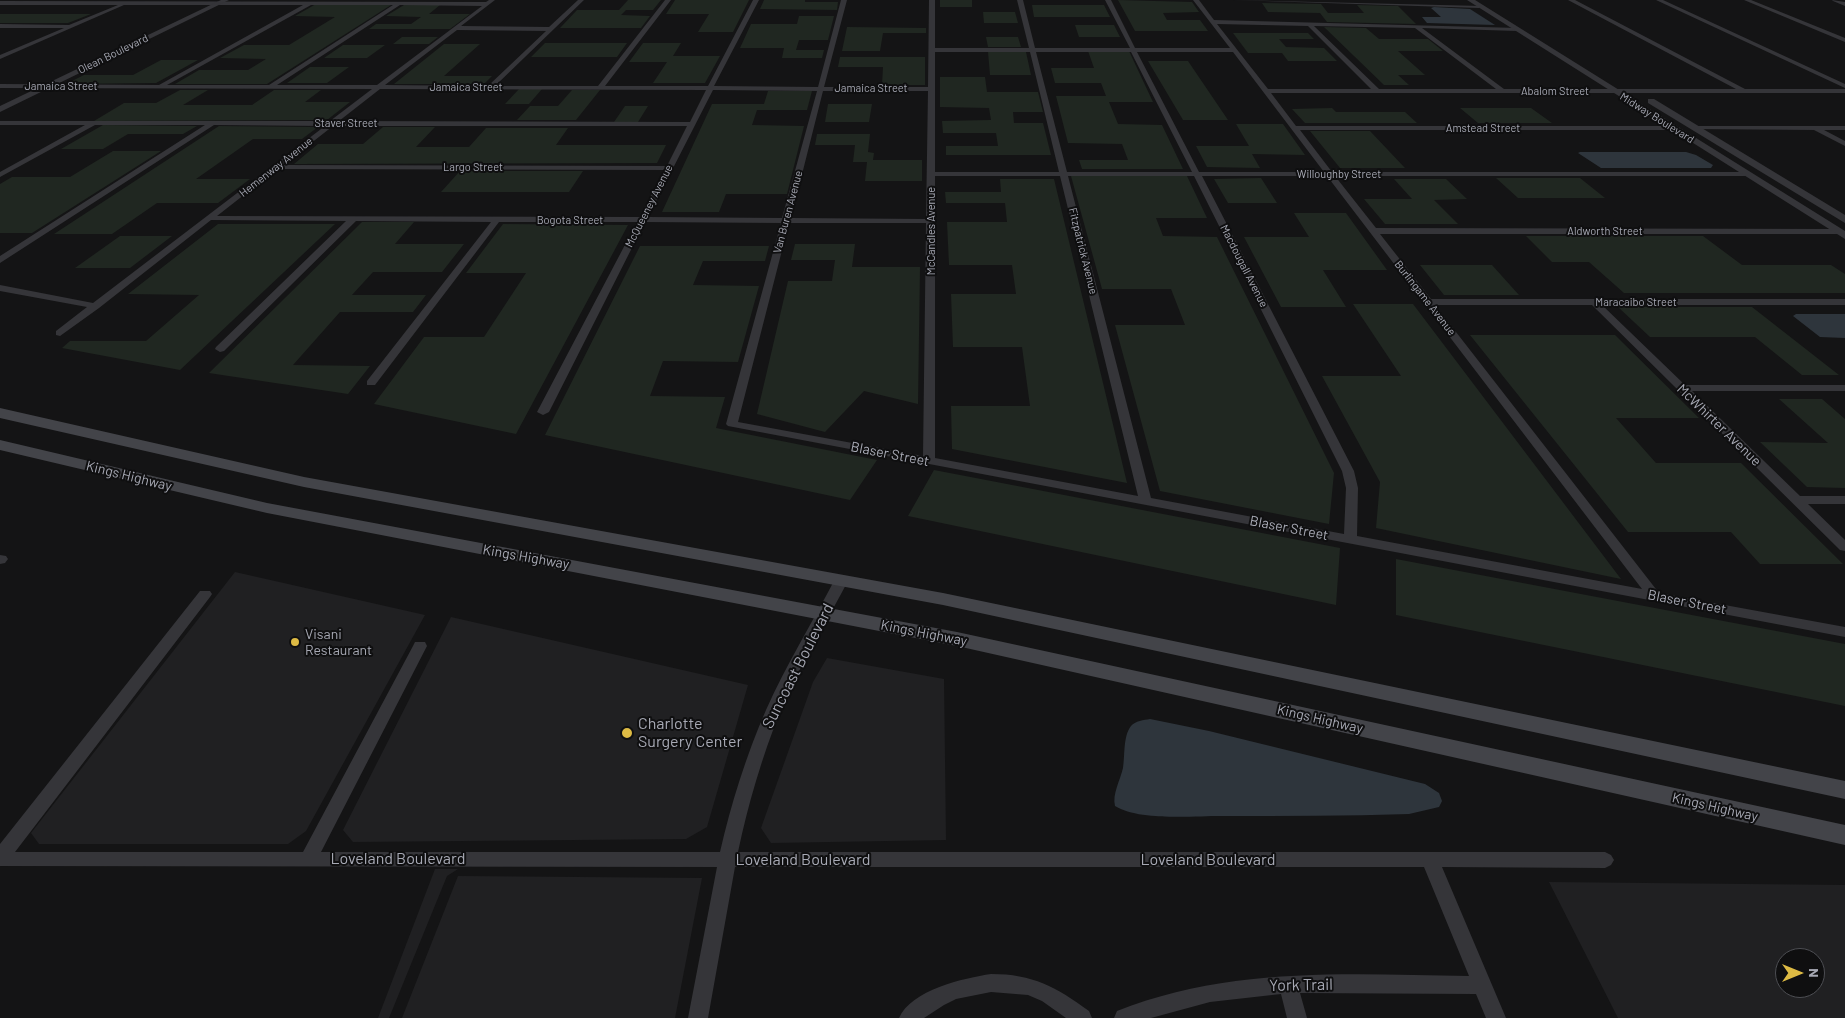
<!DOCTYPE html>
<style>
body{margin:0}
#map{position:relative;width:1845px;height:1018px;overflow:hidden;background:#141415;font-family:Barlow,sans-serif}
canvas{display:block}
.north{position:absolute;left:1775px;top:948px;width:50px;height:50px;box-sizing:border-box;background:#0f0f10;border:1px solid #4c4d52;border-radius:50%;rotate:90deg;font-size:14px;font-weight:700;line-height:20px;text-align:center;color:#a7a9b4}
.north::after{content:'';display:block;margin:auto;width:18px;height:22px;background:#ddba44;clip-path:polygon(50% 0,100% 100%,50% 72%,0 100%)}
</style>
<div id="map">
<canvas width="1845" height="1018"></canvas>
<div class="north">N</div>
</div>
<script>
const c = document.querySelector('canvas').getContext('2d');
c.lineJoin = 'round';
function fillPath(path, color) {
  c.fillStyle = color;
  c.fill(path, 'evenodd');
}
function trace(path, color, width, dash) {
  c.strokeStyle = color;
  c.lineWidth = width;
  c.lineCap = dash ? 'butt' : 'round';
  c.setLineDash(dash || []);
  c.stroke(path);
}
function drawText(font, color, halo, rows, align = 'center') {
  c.font = font + ' Barlow,sans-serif';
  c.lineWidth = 4;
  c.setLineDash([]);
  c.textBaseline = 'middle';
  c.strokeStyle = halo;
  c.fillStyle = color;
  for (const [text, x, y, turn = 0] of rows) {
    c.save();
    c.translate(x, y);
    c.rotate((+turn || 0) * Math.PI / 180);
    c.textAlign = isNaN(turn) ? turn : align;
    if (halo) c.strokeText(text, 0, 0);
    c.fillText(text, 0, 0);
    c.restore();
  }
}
fillPath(new Path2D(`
 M 235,572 L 425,615 L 306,831 L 288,844 L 39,844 L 31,833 Z
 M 451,617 L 748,685 L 707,827 L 686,839 L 353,842 L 343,830 Z
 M 827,658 L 944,679 L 946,840 L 771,843 L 761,828 L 813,682 Z
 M 435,869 L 458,869 L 447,876 L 389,1018 L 378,1018 Z
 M 458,876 L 702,878 L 675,1018 L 402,1018 Z
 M 1549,882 L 1845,885 L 1845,1018 L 1618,1018 ZM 1785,958 L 1815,958 L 1815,988 L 1785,988 Z`), '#202022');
fillPath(new Path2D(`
 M 628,0 L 661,0 L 653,10 L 626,10 L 621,15 L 650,16 L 641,28 L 560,28 L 577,10 L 619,10 Z
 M 675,0 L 749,0 L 733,32 L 698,32 L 709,14 L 666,14 Z
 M 764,0 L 805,0 L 805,2 L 838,2 L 837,10 L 760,9 Z
 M 940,0 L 972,0 L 972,7 L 940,7 Z
 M 1118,0 L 1192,2 L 1199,12 L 1163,13 L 1167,20 L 1200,20 L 1208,31 L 1135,31 Z
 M 1262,3 L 1321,4 L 1328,13 L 1364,13 L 1357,5 L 1398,6 L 1416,24 L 1327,22 L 1320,13 L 1268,12 Z
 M 316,4 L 391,5 L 267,84 L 175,84 L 199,70 L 248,70 L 266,59 L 220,58 L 244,45 L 289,45 L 335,17 L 295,16 Z
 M 404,5 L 440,5 L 429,14 L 470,14 L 450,29 L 369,29 L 376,24 L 411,24 L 421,17 L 386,16 Z
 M 1032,5 L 1104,5 L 1110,17 L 1034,17 Z
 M 983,12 L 1015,12 L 1018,23 L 984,23 Z
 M 0,14 L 91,14 L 68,23 L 0,23 Z
 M 799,16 L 834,16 L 828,40 L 799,40 L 796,50 L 824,50 L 822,58 L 782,58 L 784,48 L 740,48 L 751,24 L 797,24 Z
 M 1075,25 L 1114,25 L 1120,37 L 1079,37 Z
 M 847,27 L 926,28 L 926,33 L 883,33 L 880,51 L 842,51 Z
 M 1324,27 L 1366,28 L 1379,39 L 1428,39 L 1443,51 L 1398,51 L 1425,75 L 1398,75 L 1409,85 L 1384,85 Z
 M 1233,33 L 1308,33 L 1314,39 L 1279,39 L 1286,47 L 1324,48 L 1337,61 L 1288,61 L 1282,53 L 1248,53 Z
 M 402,37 L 438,37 L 429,44 L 393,44 Z
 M 986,37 L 1018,37 L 1021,47 L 988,47 Z
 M 545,43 L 627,43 L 617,57 L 531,57 Z
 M 643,43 L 681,43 L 673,56 L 720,56 L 705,83 L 653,83 L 667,62 L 629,62 Z
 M 444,44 L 480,44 L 444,76 L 492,76 L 484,84 L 394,84 Z
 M 343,45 L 385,45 L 367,58 L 324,58 Z
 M 1088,51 L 1129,51 L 1153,102 L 1109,102 L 1118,124 L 1162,125 L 1183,169 L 1082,169 L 1079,160 L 1128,160 L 1122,144 L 1068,143 L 1056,96 L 1106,96 L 1101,83 L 1055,83 L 1051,68 L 1094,68 Z
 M 988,52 L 1026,52 L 1031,75 L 990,75 Z
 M 840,57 L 925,57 L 925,85 L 882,85 L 883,67 L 838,67 Z
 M 161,60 L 198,60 L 156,83 L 66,84 L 84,75 L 133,75 Z
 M 1148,61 L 1188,61 L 1228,120 L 1183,120 Z
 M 310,67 L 349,67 L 327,83 L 287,83 Z
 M 940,77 L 985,77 L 987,92 L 1038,92 L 1043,112 L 1013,112 L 1014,123 L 1043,123 L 1051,155 L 946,155 L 946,146 L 998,146 L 996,133 L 943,133 L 942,121 L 991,120 L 989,108 L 940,107 Z
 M 519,89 L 542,89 L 529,104 L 505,104 Z
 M 180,90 L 208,90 L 183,105 L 252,105 L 274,90 L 321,90 L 305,102 L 350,102 L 327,120 L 94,121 L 124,103 L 156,103 Z
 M 572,90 L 600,90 L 576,120 L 517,120 L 530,106 L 558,106 Z
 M 768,91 L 812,91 L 807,110 L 757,110 L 752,125 L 804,126 L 787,194 L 726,194 L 719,212 L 662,212 L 712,104 L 764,104 Z
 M 828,104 L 872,104 L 869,122 L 825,122 Z
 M 625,106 L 648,106 L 638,122 L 614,122 Z
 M 1332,108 L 1336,112 L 1405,112 L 1417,123 L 1305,123 L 1292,109 Z
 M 1460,108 L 1531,108 L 1552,123 L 1478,123 Z
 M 1236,124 L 1283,124 L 1305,155 L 1252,154 L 1260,168 L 1207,167 L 1196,146 L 1249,146 Z
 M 103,125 L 197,126 L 183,134 L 128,134 L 103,149 L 61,149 Z
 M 219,126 L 318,127 L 302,139 L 253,139 L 196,179 L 250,179 L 218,203 L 157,203 L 112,234 L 54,234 Z
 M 383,127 L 435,127 L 416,147 L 469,147 L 486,128 L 568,128 L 556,145 L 666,145 L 657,163 L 294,164 L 318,144 L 363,144 Z
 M 1310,131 L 1370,131 L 1405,168 L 1340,168 Z
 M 817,134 L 870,134 L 868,152 L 874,153 L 873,160 L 922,160 L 922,181 L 865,181 L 867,162 L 853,162 L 855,145 L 815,145 Z
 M 113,151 L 161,151 L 32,233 L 0,233 L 0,184 L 12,177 L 70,177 Z
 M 460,171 L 583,171 L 569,192 L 441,192 Z
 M 1071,176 L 1187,176 L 1207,218 L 1156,218 L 1163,236 L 1217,237 L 1334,473 L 1329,524 L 1160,491 L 1115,325 L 1185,325 L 1171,289 L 1102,289 Z
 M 1261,178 L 1277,203 L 1228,203 L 1214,179 Z
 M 1496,178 L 1580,178 L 1605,198 L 1518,198 Z
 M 1000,179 L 1054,179 L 1127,483 L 952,449 L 951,406 L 1030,406 L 1022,347 L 953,347 L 951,294 L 1016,294 L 1012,265 L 949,265 L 947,222 L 1007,222 L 1005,203 L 946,203 L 945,192 L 1001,192 Z
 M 1394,179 L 1446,179 L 1467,199 L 1434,200 L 1458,224 L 1385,224 L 1364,199 L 1412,199 Z
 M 1294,213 L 1346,213 L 1387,270 L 1323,270 L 1346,307 L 1281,307 L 1244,237 L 1309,237 Z
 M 362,222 L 414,222 L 395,244 L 464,244 L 442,272 L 373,272 L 352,295 L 426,295 L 413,312 L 340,312 L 293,365 L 370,366 L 348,394 L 209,373 Z
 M 218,224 L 335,224 L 180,370 L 62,348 L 70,341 L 146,341 L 199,295 L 128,294 Z
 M 503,224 L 628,225 L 516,434 L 374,404 L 424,337 L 484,337 L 526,273 L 466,273 Z
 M 120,236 L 172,236 L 130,268 L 75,268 Z
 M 1526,236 L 1703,236 L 1742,265 L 1831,265 L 1845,274 L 1845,293 L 1624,293 L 1589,262 L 1552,262 Z
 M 795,244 L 855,244 L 852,267 L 920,267 L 918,404 L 864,391 L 825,432 L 757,414 L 788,281 L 832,281 L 835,260 L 791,260 Z
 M 640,246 L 769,246 L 765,261 L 703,261 L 693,285 L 759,286 L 738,362 L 663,361 L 650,396 L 725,397 L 716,428 L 877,460 L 850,500 L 545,435 Z
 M 1420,265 L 1492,265 L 1519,295 L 1444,295 Z
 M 1353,304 L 1413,304 L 1621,579 L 1376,528 L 1380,482 L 1322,376 L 1401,376 Z
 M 1618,307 L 1752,307 L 1839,375 L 1802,375 L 1755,337 L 1650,337 Z
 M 1470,335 L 1615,335 L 1699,418 L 1616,418 L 1656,463 L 1741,463 L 1843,564 L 1760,564 L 1731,532 L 1628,532 Z
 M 1779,399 L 1822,399 L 1845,419 L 1845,488 L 1807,487 L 1760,442 L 1828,443 Z
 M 934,470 L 1340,548 L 1336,605 L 908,516 Z
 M 1396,559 L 1845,644 L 1845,706 L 1396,615 Z`), '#202721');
fillPath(new Path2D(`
 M 1434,7 L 1470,9 L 1495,25 L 1427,23 L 1422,17 L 1441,17 L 1431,8 Z
 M 1580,152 L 1686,152 L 1696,155 L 1713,165 L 1711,168 L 1601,168 L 1578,153 Z
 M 1796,314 L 1845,314 L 1845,338 L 1820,337 L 1793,316 Z
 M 1150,719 L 1209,731 L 1425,784 L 1439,793 L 1442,801 L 1439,807 L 1409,814 C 1346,816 1284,816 1221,816 C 1192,816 1139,821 1115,806 C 1112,794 1120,781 1123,768 C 1125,756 1123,736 1131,726 C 1135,721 1144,720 1150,719 Z`), '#2e353c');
fillPath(new Path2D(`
 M 489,0 L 495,0 L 461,26 L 549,27 L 578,0 L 584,0 L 495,86 L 598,86 L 665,0 L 671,0 L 605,86 L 708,86 L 753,0 L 759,0 L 714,86 L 818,87 L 841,0 L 847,0 L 824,87 L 928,87 L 929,0 L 935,0 L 935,48 L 1029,48 L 1017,0 L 1023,0 L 1035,48 L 1130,48 L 1105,0 L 1111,0 L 1135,48 L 1230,48 L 1193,0 L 1199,0 L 1214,20 L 1519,28 L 1517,31 L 1422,28 L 1504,89 L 1736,89 L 1568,0 L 1575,0 L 1745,89 L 1845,89 L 1845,93 L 1271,93 L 1296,126 L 1673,126 L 1676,128 L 1673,130 L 1300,130 L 1332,172 L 1747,172 L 1751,174 L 1747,176 L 1335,176 L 1376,228 L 1840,229 L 1841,231 L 1837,234 L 1380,234 L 1431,299 L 1845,299 L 1845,305 L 1602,305 L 1685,385 L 1845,385 L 1845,391 L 1692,391 L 1800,496 L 1845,496 L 1845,504 L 1808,504 L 1845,540 L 1845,551 L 1840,550 L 1592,305 L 1435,305 L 1659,593 L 1845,627 L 1845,637 L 728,426 L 726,424 L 781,223 L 645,222 L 549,412 L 543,415 L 537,412 L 637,222 L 499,222 L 375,385 L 367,385 L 367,381 L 491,222 L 356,221 L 224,351 L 220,352 L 215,349 L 216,347 L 346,221 L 211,220 L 99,308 L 60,336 L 56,335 L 56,331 L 87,307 L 0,291 L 0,285 L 93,303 L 325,126 L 214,125 L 0,263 L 0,256 L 205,125 L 95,125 L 0,177 L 0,172 L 85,125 L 0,125 L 0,121 L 330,121 L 372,89 L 0,88 L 0,84 L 159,85 L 303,5 L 124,5 L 0,59 L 0,55 L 64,28 L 0,28 L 0,24 L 69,25 L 118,5 L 0,5 L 0,1 L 486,2 ZM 311,5 L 393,5 L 269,85 L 167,85 ZM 400,5 L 482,6 L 377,85 L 277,85 ZM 1217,24 L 1308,26 L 1371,89 L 1268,89 ZM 1314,26 L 1415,28 L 1496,89 L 1379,89 ZM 457,30 L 546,31 L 488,86 L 385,85 ZM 935,52 L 1030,52 L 1059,172 L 935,172 ZM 1036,52 L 1131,52 L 1192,172 L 1067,172 ZM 1137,52 L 1233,52 L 1324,172 L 1199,172 ZM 380,89 L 706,90 L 690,122 L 339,121 ZM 713,90 L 817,91 L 782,218 L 648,217 ZM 823,91 L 928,91 L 926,219 L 791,218 ZM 333,126 L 687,126 L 667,166 L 283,165 ZM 277,169 L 664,170 L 640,217 L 217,216 ZM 935,176 L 1060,176 L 1138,496 L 935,458 ZM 1068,176 L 1194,176 L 1342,471 L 1346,488 L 1344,534 L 1151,498 ZM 1202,176 L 1327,176 L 1642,589 L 1357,536 L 1358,488 L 1354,471 ZM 789,223 L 926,223 L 923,456 L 738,422 Z
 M 1233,0 L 1482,6 L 1479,8 Z
 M 1656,0 L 1663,0 L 1845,84 L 1845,88 Z
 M 1744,0 L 1751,0 L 1845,38 L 1845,42 Z
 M 1832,0 L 1845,2 L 1845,6 L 1833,1 Z
 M 1695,126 L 1845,126 L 1845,130 L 1824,130 L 1845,141 L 1845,146 L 1814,130 L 1693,129 L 1693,127 Z
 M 0,555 L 6,556 L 8,559 L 5,563 L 0,564 Z
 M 842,575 L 849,579 C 826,623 799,666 780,712 C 762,757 748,804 738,852 L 1605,852 L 1611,855 L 1614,860 L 1611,865 L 1605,868 L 1442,867 L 1506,1018 L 1486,1018 L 1476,994 L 1300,993 L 1307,1018 L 1287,1018 L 1281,994 L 1210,1002 L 1151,1018 L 1114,1018 L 1117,1011 C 1230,966 1350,974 1469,976 L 1424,867 L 735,867 L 708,1018 L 688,1018 L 717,867 L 0,866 L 0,844 L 200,591 L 210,591 L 212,594 L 210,597 L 15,852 L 303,852 L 413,646 L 415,642 L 425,642 L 427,646 L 321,852 L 720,852 C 731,804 746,756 766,710 C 786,665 812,623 835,579 Z
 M 991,974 C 1033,974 1056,987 1089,1011 L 1092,1018 L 1066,1018 L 1042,1001 L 1028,995 L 991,992 L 956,999 L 944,1005 L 924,1018 L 899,1018 C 911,990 964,978 991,974 Z`), '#353539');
fillPath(new Path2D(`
 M 221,0 L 229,0 L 0,112 L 0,106 Z
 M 1467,0 L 1475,0 L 1845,231 L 1845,239 Z
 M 1648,99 L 1654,99 L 1845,215 L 1845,223 L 1648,103 Z`), '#353539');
fillPath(new Path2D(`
 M 0,408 L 304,477 L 943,593 L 1845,781 L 1845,799 L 943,605 L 304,487 L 0,418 Z
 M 0,440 L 267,503 L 957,632 L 1845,825 L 1845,845 L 957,646 L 267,513 L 0,450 Z`), '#434449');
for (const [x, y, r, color] of [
 [295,642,5,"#ddba44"],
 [627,733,6,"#ddba44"]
]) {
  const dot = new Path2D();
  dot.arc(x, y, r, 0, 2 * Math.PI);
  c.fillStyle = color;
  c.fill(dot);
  trace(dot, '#0f0f10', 2);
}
drawText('11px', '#a7a9b4', '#0f0f10', [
 ["Olean Boulevard",113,54,-26],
 ["Jamaica Street",61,86],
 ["Jamaica Street",466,87],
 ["Jamaica Street",871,88],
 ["Abalom Street",1555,91],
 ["Midway Boulevard",1657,118,32],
 ["Staver Street",346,123],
 ["Amstead Street",1483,128],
 ["Hemenway Avenue",276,167,-38],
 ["Largo Street",473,167],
 ["Willoughby Street",1339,174],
 ["McQueeney Avenue",649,206,-63],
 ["Van Buren Avenue",788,212,-75],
 ["Bogota Street",570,220],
 ["McCandles Avenue",931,231,-90],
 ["Aldworth Street",1605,231],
 ["Fitzpatrick Avenue",1083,251,76],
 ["Macdougall Avenue",1244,266,63],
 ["Burlingame Avenue",1425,298,52],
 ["Maracaibo Street",1636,302]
]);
drawText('14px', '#a7a9b4', '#0f0f10', [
 ["McWhirter Avenue",1719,425,44],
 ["Blaser Street",890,454,11],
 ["Kings Highway",129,476,14],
 ["Blaser Street",1289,528,11],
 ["Kings Highway",526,557,10],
 ["Blaser Street",1687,602,11],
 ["Kings Highway",924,633,11],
 ["Kings Highway",1320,719,13],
 ["Kings Highway",1715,807,13]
]);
drawText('14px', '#a7a9b4', '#0f0f10', [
 ["Visani",305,634],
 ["Restaurant",305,650]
], 'left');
drawText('16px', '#a7a9b4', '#0f0f10', [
 ["Suncoast Boulevard",798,666,-63],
 ["Loveland Boulevard",398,859],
 ["Loveland Boulevard",803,860],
 ["Loveland Boulevard",1208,860],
 ["York Trail",1301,985,-1]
]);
drawText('16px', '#a7a9b4', '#0f0f10', [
 ["Charlotte",638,724],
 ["Surgery Center",638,742]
], 'left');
</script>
